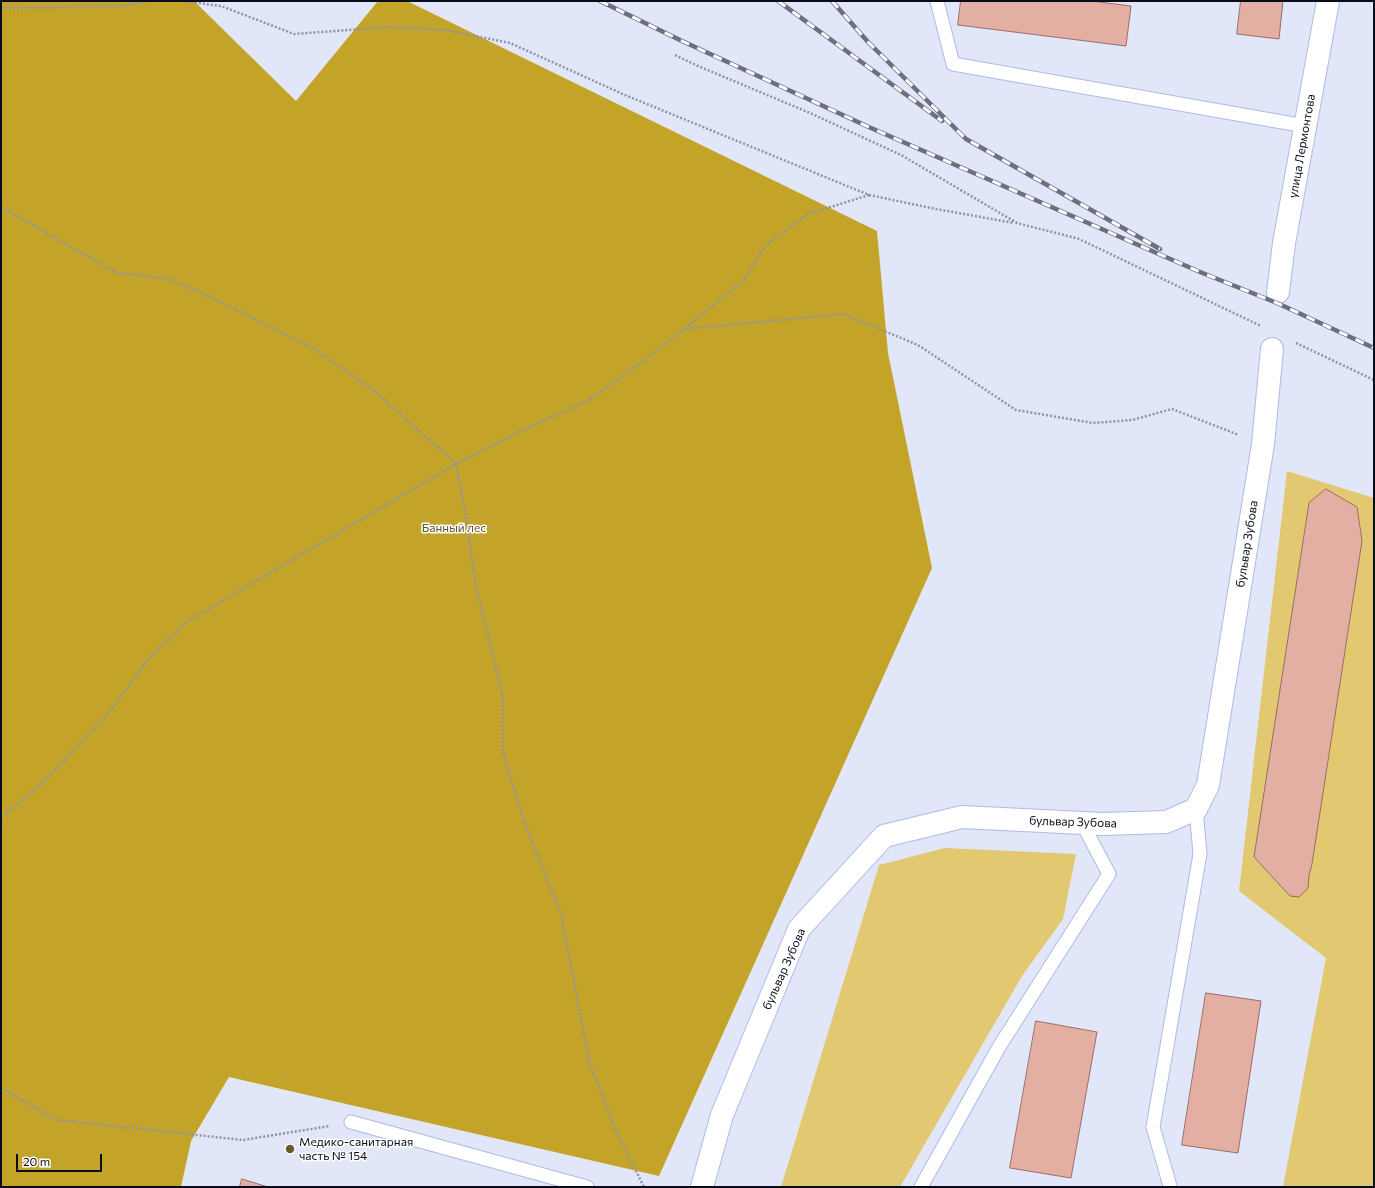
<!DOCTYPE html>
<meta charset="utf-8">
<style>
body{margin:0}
#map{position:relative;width:1375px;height:1188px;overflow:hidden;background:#e1e6f8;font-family:Commissioner,sans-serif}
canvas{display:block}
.frame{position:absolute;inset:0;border:2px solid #090c1b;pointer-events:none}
.scale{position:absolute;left:16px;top:1154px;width:86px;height:18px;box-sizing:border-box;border:2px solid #090c1b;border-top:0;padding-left:5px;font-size:12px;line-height:14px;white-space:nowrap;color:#090c1b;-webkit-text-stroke:3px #fff;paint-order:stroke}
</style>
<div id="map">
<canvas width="1375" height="1188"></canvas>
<div class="frame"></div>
<div class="scale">20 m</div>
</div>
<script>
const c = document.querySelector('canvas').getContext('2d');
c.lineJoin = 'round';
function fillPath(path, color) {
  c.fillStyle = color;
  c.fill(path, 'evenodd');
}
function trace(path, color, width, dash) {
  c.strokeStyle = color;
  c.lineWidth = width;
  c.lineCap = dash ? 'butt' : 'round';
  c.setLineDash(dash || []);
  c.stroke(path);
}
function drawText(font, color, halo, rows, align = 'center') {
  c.font = font + ' Commissioner,sans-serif';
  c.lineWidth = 3;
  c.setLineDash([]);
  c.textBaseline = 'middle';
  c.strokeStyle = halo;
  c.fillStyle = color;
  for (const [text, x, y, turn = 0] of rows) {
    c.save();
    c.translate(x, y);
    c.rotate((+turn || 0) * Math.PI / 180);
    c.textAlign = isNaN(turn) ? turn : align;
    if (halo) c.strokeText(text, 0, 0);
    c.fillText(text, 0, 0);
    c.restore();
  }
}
fillPath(new Path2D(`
 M 1287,471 L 1374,498 L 1374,1185 L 1372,1187 L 1283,1187 L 1326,958 L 1239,891 Z
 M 945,848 L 1076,854 L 1063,919 L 1022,976 L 900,1187 L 781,1187 L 879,865 Z`), '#e2c971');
fillPath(new Path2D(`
 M 1,1 L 194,1 L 296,101 L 378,1 L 407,1 L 877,231 L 888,353 L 932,568 L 659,1176 L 229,1077 L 191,1141 L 181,1187 L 1,1187 Z`), '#c4a428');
const building = new Path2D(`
 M 961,1 L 1092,1 L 1131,6 L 1126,46 L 958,25 Z
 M 1241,1 L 1283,1 L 1279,39 L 1237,34 Z
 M 1326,489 L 1357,507 L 1362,541 L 1312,864 L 1309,875 L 1308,888 L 1299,897 L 1290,896 L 1254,857 L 1309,503 Z
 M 1206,993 L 1261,1001 L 1238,1153 L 1182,1145 Z
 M 1036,1021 L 1097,1032 L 1071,1178 L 1010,1168 Z
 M 242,1179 L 268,1187 L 240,1187 Z`);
fillPath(building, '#e2afa2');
trace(building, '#9b6d62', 1);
const service = new Path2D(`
 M 937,1 L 953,64 L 1305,126
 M 351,1122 L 587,1187
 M 1170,1186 L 1153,1127 L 1200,854 L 1196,809
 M 921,1187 L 999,1047 L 1109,874 L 1082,823`);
const minor = new Path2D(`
 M 1278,292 L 1284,243 L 1328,1
 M 1196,809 L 1208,785 L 1263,444 L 1272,349`);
const tertiary = new Path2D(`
 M 702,1187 L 722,1115 L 799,929 L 884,836 L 962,817 L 1103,824 L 1166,822 L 1196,809`);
trace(service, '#afbae5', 15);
trace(minor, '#afbae5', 24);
trace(tertiary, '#afbae5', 24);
trace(new Path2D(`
 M 183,1 L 221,6 L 294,34 L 389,27 L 446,30 L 510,43 L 625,95 L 869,195 L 808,214 L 765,246 L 744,280 L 684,329 L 843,314 L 918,345 L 1016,410 L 1093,423 L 1132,420 L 1172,409 L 1239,435
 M 1,8 L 121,6 L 148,1
 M 675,55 L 698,66 L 810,113 L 901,155 L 1017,223 L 1079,239 L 1261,326
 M 869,195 L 936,209 L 1014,223
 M 1,207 L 117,273 L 170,279 L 223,303 L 313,348 L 373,390 L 456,464 L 466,517 L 475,580 L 503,699 L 502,749 L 524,821 L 561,914 L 589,1061 L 615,1129 L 644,1187
 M 1296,343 L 1374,380
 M 1,818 L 45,781 L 111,710 L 151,656 L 188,621 L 456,464 L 521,431 L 589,400 L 649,357 L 684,329
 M 1,1088 L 57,1120 L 243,1140 L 330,1126`), '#8f93a4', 2.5, [2, 2]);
trace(service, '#fff', 13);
trace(minor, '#fff', 22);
trace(tertiary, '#fff', 22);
const rail = new Path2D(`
 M 600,1 L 682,41 L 871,128 L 1200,272 L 1277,303 L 1374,348
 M 778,1 L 942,121
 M 832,1 L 868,42 L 966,139 L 1160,249`);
trace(rail, '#6b6f7f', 4.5);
trace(rail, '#fff', 3, [9]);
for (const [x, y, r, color] of [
 [290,1149,5,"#695b28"]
]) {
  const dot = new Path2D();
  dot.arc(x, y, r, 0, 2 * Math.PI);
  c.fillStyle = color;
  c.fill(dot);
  trace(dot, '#fff', 1.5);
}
drawText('12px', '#090c1b', '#fff', [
 ["улица Лермонтова",1302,146,-80],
 ["бульвар Зубова",1247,544,-81],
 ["бульвар Зубова",1073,822,2],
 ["бульвар Зубова",784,969,-66]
]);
drawText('12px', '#5f5223', '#fff', [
 ["Банный лес",454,528]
]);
drawText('12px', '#090c1b', '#fff', [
 ["Медико-санитарная",299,1142],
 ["часть № 154",299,1156]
], 'left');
</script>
